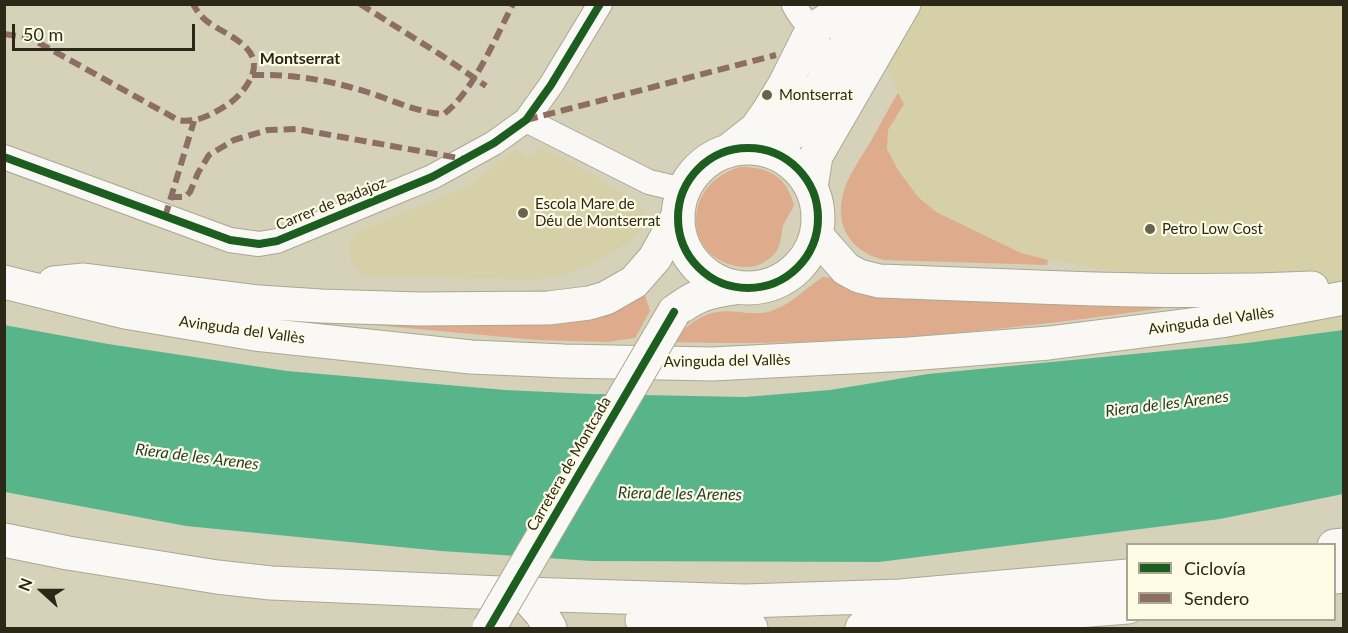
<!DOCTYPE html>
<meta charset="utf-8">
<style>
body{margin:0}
#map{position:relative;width:1348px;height:633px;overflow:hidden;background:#d5d2b9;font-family:Lato,sans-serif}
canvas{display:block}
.frame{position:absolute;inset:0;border:6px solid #2b2817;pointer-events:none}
.legend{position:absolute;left:1126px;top:543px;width:210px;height:78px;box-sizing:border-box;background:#fdfbe4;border:2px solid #a9a792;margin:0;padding:8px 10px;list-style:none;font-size:18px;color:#2b2817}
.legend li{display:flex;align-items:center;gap:12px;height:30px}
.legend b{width:30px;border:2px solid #a9a792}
.north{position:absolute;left:12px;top:561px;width:60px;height:60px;-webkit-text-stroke:4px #fdfbe4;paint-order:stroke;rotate:291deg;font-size:16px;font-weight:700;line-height:24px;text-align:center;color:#2b2817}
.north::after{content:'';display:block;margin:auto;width:21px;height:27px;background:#2b2817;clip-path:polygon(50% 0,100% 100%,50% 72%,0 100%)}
.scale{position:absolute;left:12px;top:24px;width:183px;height:27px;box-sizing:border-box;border:3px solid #2b2817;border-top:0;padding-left:8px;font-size:18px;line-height:21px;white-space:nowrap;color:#2b2817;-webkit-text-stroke:4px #fdfbe4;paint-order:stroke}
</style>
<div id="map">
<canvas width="1348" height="633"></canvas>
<div class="frame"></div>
<ul class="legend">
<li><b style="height:8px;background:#1b5e20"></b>Ciclovía</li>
<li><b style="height:8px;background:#8d6e63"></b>Sendero</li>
</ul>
<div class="north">N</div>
<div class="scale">50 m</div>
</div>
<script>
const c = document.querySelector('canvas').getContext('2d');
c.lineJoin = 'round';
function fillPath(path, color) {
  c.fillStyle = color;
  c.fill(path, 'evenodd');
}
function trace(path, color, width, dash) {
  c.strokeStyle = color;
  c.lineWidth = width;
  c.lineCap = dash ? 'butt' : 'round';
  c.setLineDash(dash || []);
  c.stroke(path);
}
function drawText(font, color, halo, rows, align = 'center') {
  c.font = font + ' Lato,sans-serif';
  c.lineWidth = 4.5;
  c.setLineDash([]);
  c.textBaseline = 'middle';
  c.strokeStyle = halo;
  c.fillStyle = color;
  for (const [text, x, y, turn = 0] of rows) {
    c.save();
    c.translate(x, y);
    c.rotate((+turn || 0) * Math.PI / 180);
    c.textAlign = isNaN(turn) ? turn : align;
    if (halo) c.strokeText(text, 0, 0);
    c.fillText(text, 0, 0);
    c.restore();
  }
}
fillPath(new Path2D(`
 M 830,5 L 1343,5 L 1343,330 L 1227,345 L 1223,273 L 1128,274 L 1048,260 L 1021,253 L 936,212 L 918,197 L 898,170 L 887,149 L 888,130 L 904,104 L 875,44 Z
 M 538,147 L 548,153 L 549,150 L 638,202 L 648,223 L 631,241 L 613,253 L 585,268 L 556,277 L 526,280 L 364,276 L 352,264 L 349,249 L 351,240 L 357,232 L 467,187 L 516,149 L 532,159 Z`), '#d5d0a8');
fillPath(new Path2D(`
 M 898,93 L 904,104 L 888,130 L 887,149 L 898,170 L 918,197 L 936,212 L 1021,253 L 1048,260 L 1047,265 L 884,260 C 847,251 832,220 846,185 C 852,170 862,156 871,141 C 880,125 888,109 898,93 Z
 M 740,167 C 769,167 786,176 794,205 C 791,212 786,219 783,226 C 781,234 781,245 776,252 C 768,262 756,268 743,267 C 682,261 680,184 740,167 Z
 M 823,277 C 837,277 845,290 858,292 L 1202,303 C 1126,313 1051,324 975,331 C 874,341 772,345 670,342 C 683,330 698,315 717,312 C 733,309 751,316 768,312 C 790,306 804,289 823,277 Z
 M 644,292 L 650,311 L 635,338 L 607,342 L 538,340 L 340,322 Z`), '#deab8c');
fillPath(new Path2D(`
 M 4,325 L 108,344 L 287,371 L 505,390 L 591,394 L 745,397 L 830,390 L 928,374 L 1247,343 L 1343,330 L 1343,494 L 1220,519 L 879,562 L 592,561 L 441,551 L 186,526 L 5,492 Z`), '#58b58a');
const street = new Path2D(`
 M 794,5 C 798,13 802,18 808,25 C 823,44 824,63 819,85
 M 526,120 L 649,182 L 683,190
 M 4,157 L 230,240 L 259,244 L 277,241 L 432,177 L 494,143 L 526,120 L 551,85 L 600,4`);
const secondary = new Path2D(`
 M678 218a70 70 0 1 1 140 0a70 70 0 1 1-140 0Z
 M 764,149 L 793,133 L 870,4
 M 728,151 L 756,129 L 768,112 L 785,84 L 812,30 L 832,17 L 861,4
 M 811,187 L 816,156 L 904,4
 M 816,235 L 846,269 L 859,276 L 879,281 C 1023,286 1168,295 1312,288
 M 4,282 L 125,312 L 255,334 L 471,357 L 564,361 L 712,364 L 909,354 L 1049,343 L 1221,321 L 1344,298
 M 54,283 L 84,280 L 259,302 L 321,306 L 420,309 L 548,308 L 589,303 L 606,298 L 634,282 L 655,258 L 678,216
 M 674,312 C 696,295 707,292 734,288
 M 4,540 L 68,553 L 217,577 L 271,583 L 524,594 L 745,601 L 900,596 L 1128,576
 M 1334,546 L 1344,545
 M 1334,577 L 1344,576
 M 524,594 L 541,613 L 550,628
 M 642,620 L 751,628
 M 862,628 L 1128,607`);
trace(street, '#aaa794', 26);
trace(secondary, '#aaa794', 35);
trace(street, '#f9f8f4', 24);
trace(secondary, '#f9f8f4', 33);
const secondaryBridge = new Path2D(`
 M 489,628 L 674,312`);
trace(secondaryBridge, '#aaa794', 35, []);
trace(secondaryBridge, '#f9f8f4', 33);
trace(new Path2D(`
 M 360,4 L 441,55 L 486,86
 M 4,34 L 30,38 L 178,120 C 196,124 215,113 230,103 C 239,96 246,88 251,78 C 265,47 227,36 208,22 C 201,17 197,11 193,4
 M 252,75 C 292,74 329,80 367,92 C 392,100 418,113 444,114 C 473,92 496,37 513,4
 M 526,120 L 776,55
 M 170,197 L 185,197 L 190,192 L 198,173 L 209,155 L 234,140 L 268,130 L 297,129 L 464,159
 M 165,217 L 194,121`), '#8d6e63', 6, [12, 6]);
trace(new Path2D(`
 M678 218a70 70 0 1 1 140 0a70 70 0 1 1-140 0Z
 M 4,157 L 230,240 L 259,244 L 277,241 L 432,177 L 494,143 L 526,120 L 551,85 L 600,4
 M 489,628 L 674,312`), '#1b5e20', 8);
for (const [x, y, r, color] of [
 [767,95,6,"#666450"],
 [523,213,6,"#666450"],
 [1150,229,6,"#666450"]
]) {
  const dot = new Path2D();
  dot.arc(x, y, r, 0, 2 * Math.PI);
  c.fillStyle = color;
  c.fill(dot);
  trace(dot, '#fdfbe4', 2);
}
drawText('15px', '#2b2817', '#fdfbe4', [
 ["Montserrat",779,95],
 ["Escola Mare de",535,204],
 ["Déu de Montserrat",535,221],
 ["Petro Low Cost",1162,229]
], 'left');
drawText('15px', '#2b2817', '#fdfbe4', [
 ["Carrer de Badajoz",331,204,-22],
 ["Avinguda del Vallès",1211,321,-8],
 ["Avinguda del Vallès",242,330,8],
 ["Avinguda del Vallès",727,361,-1],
 ["Carretera de Montcada",569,464,-60]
]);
drawText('bold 16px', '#2b2817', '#fdfbe4', [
 ["Montserrat",300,59]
]);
drawText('italic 16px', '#1f392c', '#fdfbe4', [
 ["Riera de les Arenes",1167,404,-7],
 ["Riera de les Arenes",197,457,7],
 ["Riera de les Arenes",680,494,1]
]);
</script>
